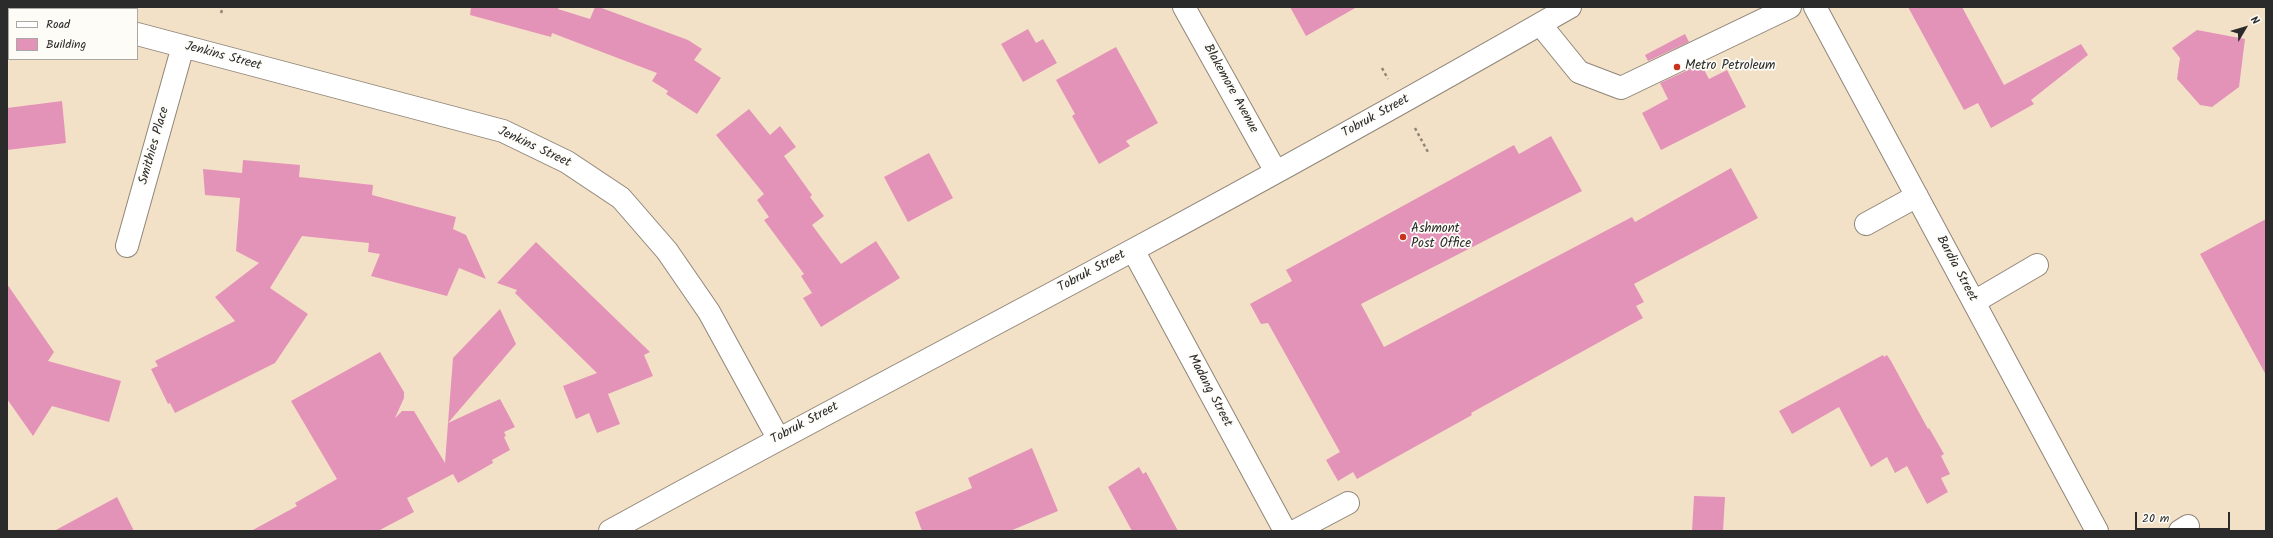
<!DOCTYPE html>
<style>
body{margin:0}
#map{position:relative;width:2273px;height:538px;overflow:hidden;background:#f3e1c7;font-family:Kalam,sans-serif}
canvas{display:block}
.frame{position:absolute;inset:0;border:8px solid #2b2b2b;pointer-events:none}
.legend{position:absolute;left:8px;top:8px;width:130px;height:52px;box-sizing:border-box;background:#fdfcf7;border:1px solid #a9a8a5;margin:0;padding:5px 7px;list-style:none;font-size:12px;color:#2b2b2b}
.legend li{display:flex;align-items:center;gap:8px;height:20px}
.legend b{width:20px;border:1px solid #a9a8a5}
.north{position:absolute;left:2225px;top:8px;width:40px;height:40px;-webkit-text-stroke:3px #fdfcf7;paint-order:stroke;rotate:52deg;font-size:11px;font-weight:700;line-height:16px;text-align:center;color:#2b2b2b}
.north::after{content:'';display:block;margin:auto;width:14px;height:18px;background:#2b2b2b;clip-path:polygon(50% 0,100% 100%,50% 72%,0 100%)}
.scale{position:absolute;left:2135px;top:512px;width:95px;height:18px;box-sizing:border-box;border:2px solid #2b2b2b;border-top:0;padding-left:5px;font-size:12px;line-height:14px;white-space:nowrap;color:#2b2b2b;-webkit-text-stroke:3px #fdfcf7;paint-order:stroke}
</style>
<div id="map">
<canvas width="2273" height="538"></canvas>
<div class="frame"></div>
<ul class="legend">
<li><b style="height:5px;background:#fff"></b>Road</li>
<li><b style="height:11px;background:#e493b8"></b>Building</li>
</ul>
<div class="north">N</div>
<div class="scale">20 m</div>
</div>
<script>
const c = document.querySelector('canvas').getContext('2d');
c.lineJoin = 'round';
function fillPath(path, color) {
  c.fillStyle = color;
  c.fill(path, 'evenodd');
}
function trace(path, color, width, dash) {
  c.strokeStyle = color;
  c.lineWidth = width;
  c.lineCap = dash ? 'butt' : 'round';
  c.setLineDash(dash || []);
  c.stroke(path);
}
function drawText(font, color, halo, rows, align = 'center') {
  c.font = font + ' Kalam,sans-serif';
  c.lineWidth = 3.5;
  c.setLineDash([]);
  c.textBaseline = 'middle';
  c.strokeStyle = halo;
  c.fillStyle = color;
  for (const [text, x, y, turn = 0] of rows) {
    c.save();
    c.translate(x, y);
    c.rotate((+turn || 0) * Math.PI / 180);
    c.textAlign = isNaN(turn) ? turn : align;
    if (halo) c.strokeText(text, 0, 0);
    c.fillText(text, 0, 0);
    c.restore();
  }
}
fillPath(new Path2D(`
 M 471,7 L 559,7 L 558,9 L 590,19 L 595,7 L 599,7 L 688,40 L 702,49 L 694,60 L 721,78 L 697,114 L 666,94 L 668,91 L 652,81 L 657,73 L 552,33 L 551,37 L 470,15 Z
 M 1290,7 L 1357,7 L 1306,36 Z
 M 1908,7 L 1962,7 L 2004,85 L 2081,44 L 2088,55 L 2031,100 L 2034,104 L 1991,128 L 1978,103 L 1964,110 Z
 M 1028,29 L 1036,43 L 1043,39 L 1057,63 L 1023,82 L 1001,44 Z
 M 2197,30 L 2245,39 L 2239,87 L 2212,107 L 2200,105 L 2177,79 L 2180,58 L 2172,48 Z
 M 1685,34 L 1689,42 L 1648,61 L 1645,55 Z
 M 1116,47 L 1158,123 L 1126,141 L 1130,146 L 1099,164 L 1072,116 L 1075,114 L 1056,80 Z
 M 1701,64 L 1709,79 L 1727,70 L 1746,107 L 1661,150 L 1642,113 L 1668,99 L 1660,83 Z
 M 62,101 L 66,143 L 7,150 L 7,108 Z
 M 749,109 L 770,135 L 780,126 L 796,147 L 784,156 L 812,195 L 810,197 L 824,216 L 812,225 L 841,264 L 876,241 L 900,278 L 821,327 L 803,298 L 812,293 L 801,276 L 804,274 L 764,220 L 769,217 L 757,200 L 764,194 L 716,135 Z
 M 1551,136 L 1582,191 L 1361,304 L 1384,347 L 1632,217 L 1635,222 L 1731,168 L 1758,218 L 1634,284 L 1644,302 L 1636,306 L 1643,318 L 1471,413 L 1472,415 L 1357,479 L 1353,472 L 1338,481 L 1326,460 L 1340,452 L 1268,323 L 1261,324 L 1250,304 L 1292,281 L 1286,270 L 1514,145 L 1519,154 Z
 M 929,153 L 953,198 L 908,222 L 884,177 Z
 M 243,160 L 300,165 L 299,177 L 373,185 L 372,195 L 456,217 L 453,229 L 466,235 L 486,279 L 459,268 L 447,296 L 371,276 L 380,254 L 368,252 L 369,243 L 302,236 L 270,288 L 308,314 L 275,363 L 175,413 L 170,403 L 168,404 L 151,369 L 158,366 L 155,361 L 235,321 L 215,297 L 259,263 L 236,251 L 240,198 L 205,195 L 203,169 L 242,173 Z
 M 2266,219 L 2266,375 L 2200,254 Z
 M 536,242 L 650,352 L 644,355 L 653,376 L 608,394 L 620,424 L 597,433 L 589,413 L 576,419 L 563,386 L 597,373 L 515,293 L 517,290 L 497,283 Z
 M 7,284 L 54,352 L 48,361 L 121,381 L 109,422 L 52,406 L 33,436 L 7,399 Z
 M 500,309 L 516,344 L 448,423 L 453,358 Z
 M 380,352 L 404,392 L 404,398 L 395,418 L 402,411 L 414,411 L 445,463 L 448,423 L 500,399 L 515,427 L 504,432 L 506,436 L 504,437 L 510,450 L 492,460 L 493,463 L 458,483 L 453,474 L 407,498 L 414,512 L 378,531 L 251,531 L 297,506 L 295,503 L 337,479 L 291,401 Z
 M 1883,355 L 1884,357 L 1887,355 L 1891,361 L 1928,429 L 1929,428 L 1944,454 L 1941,456 L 1950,474 L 1941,478 L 1948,492 L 1927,504 L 1907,466 L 1895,473 L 1887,457 L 1871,467 L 1839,407 L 1792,434 L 1779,411 Z
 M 1032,448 L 1058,511 L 1010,531 L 922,531 L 915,512 L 972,488 L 968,478 Z
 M 1139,467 L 1143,474 L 1146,472 L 1178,531 L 1132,531 L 1108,487 Z
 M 1694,496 L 1725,497 L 1723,531 L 1692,531 Z
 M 117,497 L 134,531 L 54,531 Z`), '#e493b8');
const minor = new Path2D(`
 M 1184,7 L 1276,172
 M 1815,7 L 2097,531
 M 7,14 L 9,14
 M 1540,24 L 1579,72 L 1621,88 L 1790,7
 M 137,34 L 503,131 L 567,162 L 621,198 L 667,251 L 709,312 L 778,438
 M 1866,224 L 1917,196
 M 127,246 L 183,46
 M 1133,250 L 1285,531
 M 1974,302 L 2037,265
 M 610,531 C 784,435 959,344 1133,250 C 1280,171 1425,90 1570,7
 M 1295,531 L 1348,503
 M 2180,531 L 2188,526`);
trace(minor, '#8f8679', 24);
trace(new Path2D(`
 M 221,13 L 223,7
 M 1382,68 L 1388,79
 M 1415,128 L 1429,154`), '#8f8679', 2.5, [3, 3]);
trace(minor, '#fff', 22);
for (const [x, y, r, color] of [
 [1677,67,4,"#c8321e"],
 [1403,237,4,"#c8321e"]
]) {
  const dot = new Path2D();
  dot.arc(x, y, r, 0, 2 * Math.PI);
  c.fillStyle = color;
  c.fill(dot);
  trace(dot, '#fdfcf7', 1.5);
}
drawText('13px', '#2b2b2b', '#fdfcf7', [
 ["Jenkins Street",223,57,15],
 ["Blakemore Avenue",1230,89,61],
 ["Tobruk Street",1376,117,-29],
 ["Smithies Place",155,146,-74],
 ["Jenkins Street",534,148,25],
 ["Bardia Street",1956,269,62],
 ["Tobruk Street",1092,272,-28],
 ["Madang Street",1209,391,62],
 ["Tobruk Street",805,424,-28]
]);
drawText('13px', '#2b2b2b', '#fdfcf7', [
 ["Metro Petroleum",1685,67],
 ["Ashmont",1411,230],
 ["Post Office",1411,245]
], 'left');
</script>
